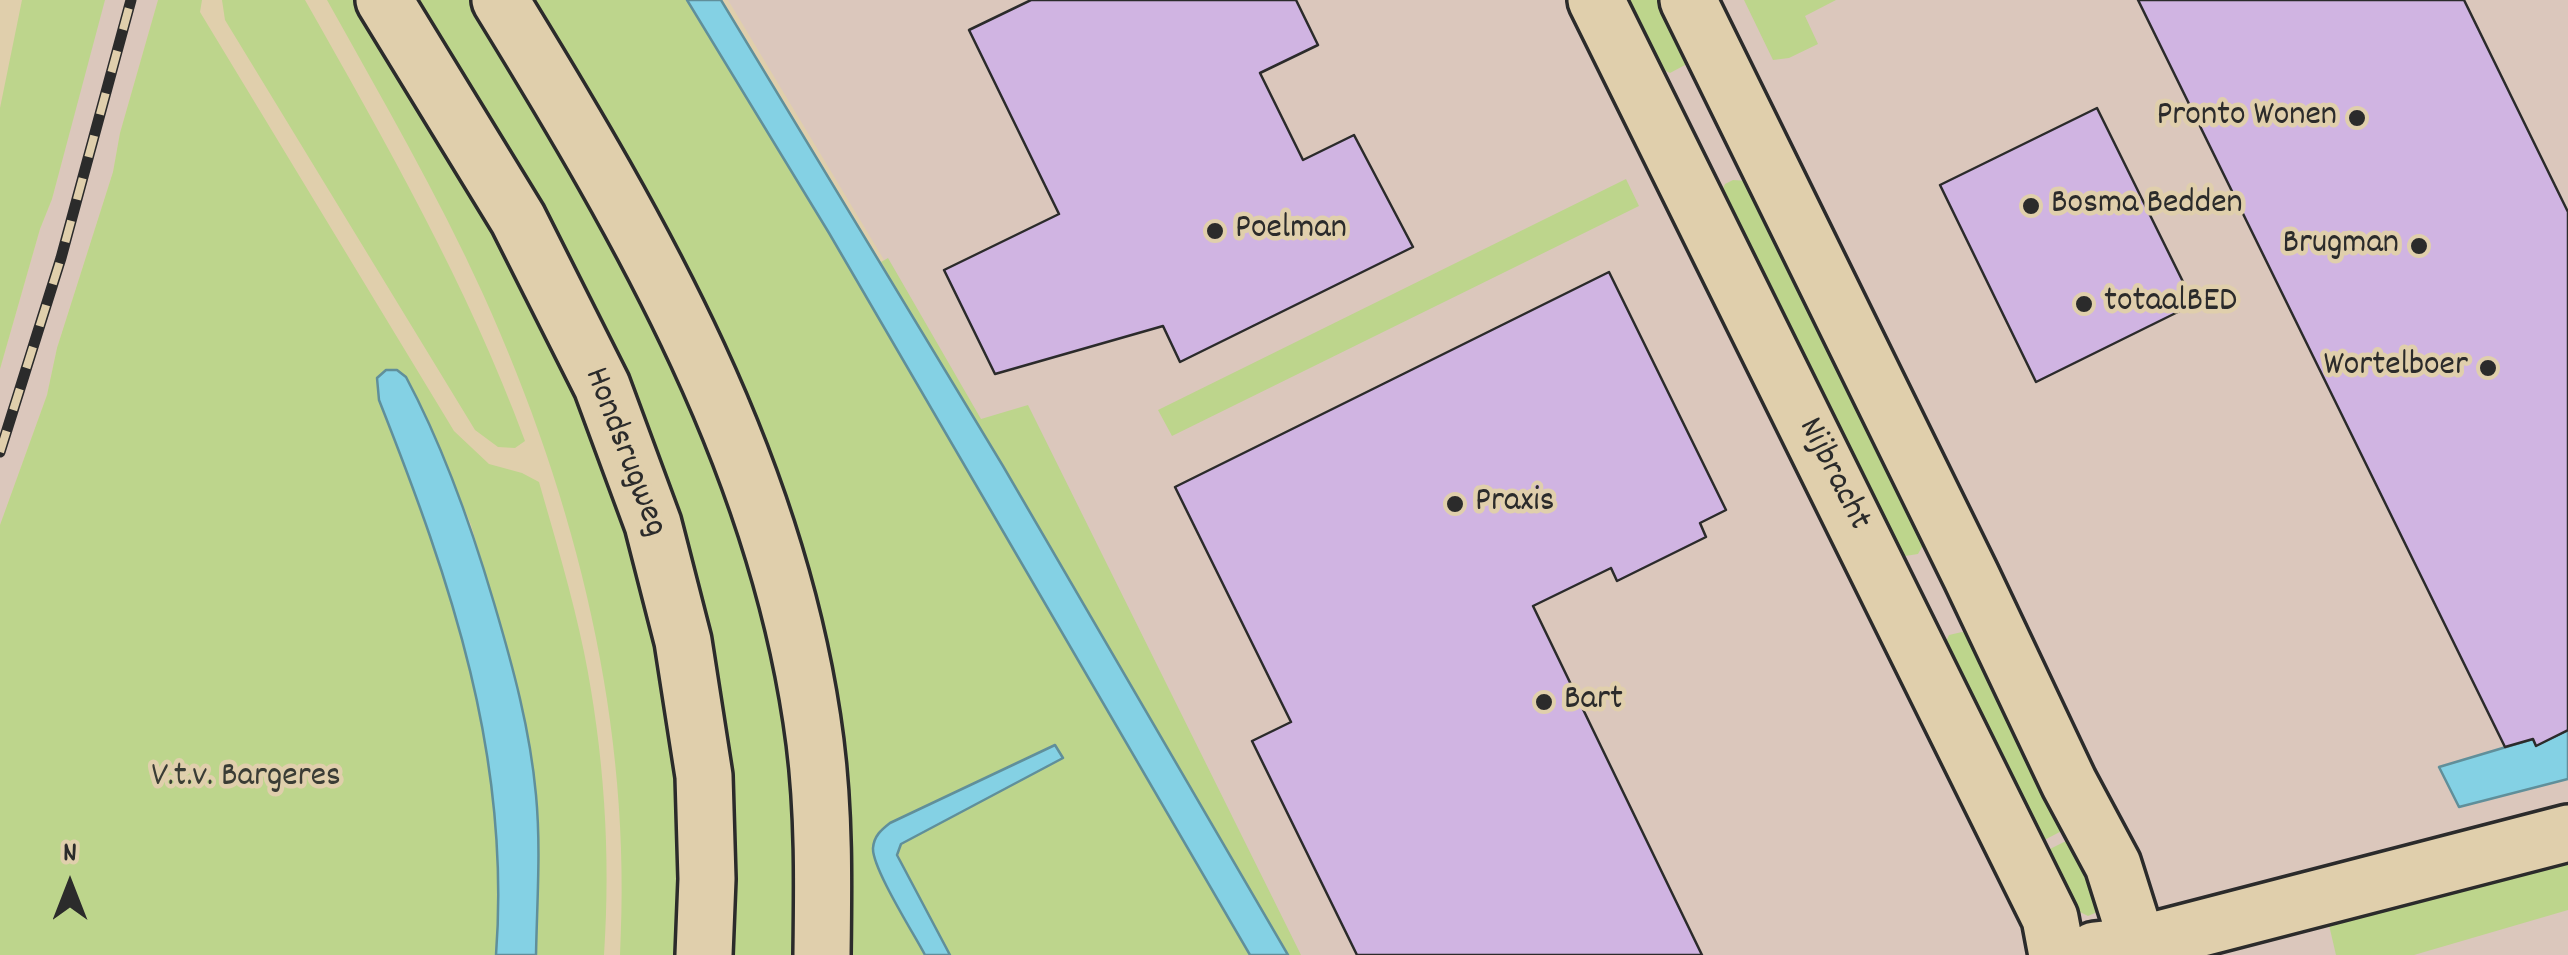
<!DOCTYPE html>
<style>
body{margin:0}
#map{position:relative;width:2568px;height:955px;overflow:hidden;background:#e0cfac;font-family:Dekko,sans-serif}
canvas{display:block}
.north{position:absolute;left:20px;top:835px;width:100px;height:100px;-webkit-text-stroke:8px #e0cfac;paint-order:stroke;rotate:0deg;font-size:28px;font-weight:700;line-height:40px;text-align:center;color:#2b2b2b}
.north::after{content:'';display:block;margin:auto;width:35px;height:45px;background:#2b2b2b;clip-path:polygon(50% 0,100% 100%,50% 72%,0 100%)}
</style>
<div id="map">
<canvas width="2568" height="955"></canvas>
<div class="north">N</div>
</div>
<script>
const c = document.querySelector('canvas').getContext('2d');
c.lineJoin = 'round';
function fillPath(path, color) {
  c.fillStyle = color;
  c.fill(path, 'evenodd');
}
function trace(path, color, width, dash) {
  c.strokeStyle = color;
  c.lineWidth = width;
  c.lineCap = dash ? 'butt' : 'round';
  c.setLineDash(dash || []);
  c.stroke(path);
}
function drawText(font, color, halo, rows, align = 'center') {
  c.font = font + ' Dekko,sans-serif';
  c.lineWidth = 9;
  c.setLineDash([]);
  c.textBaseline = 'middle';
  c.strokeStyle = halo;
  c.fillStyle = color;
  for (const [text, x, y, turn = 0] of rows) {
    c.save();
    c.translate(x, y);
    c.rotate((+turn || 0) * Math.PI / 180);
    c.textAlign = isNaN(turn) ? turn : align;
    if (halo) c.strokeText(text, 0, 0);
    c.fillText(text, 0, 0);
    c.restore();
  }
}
fillPath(new Path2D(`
 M 104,0 L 158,0 L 120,133 L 113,172 L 57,348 L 47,395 L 0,525 L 0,369 L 40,229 L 52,199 Z
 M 728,0 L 2568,0 L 2568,955 L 1291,955 L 979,418 Z`), '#dbc7bc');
fillPath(new Path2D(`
 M 22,0 L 105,0 L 52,199 L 40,229 L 0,369 L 0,108 Z
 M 158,0 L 202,0 L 200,12 L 454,431 L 489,464 L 522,473 L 539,482 C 555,538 572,594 584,652 C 604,751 611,854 604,955 L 536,955 L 537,799 L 514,672 L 471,525 L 439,446 L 377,378 L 379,400 C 400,454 423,509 442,564 C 484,689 505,823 496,955 L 0,955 L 0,525 L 47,395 L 57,348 L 113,172 L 120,133 Z
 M 222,0 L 305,0 C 386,143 468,286 525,441 L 515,448 L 498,447 L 475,430 L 225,20 Z
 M 327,0 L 357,0 L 494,226 L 569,373 L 613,479 L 660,639 L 680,794 L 679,955 L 620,955 C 633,726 577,502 483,294 C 437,193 381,97 327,0 Z
 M 413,0 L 472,0 L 617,244 L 719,459 L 769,619 L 794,776 L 799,955 L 725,955 L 716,704 Z
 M 526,0 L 687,0 L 829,233 L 1250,955 L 950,955 L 903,867 L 897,850 L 901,844 L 1062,759 L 1055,745 L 890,823 L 880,830 L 876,863 L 925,955 L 843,955 L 835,731 Z
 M 1611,0 L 1676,0 L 1688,55 L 1685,65 L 1670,73 L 1651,64 Z
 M 1744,0 L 1836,0 L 1805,16 L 1818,44 L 1789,58 L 1773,60 Z
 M 1626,179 L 1639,206 L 1172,436 L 1158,410 Z
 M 1733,180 L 1748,181 L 1924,543 L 1918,554 L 1905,556 L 1894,550 L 1720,195 L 1725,184 Z
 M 888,258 L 981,419 L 1028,405 L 1301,955 L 1288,955 L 881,262 Z
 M 1962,632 L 1969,634 L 2077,823 L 2029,848 L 1944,646 L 1949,635 Z
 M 2082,833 L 2102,910 L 2088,916 L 2076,910 L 2034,857 Z
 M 2568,864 L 2568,910 L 2414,955 L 2336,955 L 2329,925 Z`), '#bdd58c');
const water = new Path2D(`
 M 687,0 L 721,0 L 1003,466 L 1288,955 L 1250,955 L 829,233 Z
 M 386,370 L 397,370 L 406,377 C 444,448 471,525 494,603 C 513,667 530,729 536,795 C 541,848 537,902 536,955 L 496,955 C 511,756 451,582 379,400 L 377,378 Z
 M 2568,730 L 2568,779 L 2459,807 L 2439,767 L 2533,739 L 2536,745 Z
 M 1055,745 L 1063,758 L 901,844 L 897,855 L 950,955 L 925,955 C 914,934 872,868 873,848 C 874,836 881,830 890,823 Z`);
fillPath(water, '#84d1e4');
trace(water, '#608f9a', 2.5);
const building = new Path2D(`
 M 1031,0 L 1296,0 L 1318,45 L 1260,73 L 1303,160 L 1354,135 L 1413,247 L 1180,362 L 1163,326 L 995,374 L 944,270 L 1059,214 L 969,30 Z
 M 2138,0 L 2464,0 L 2568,212 L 2568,730 L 2536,746 L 2533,739 L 2505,747 Z
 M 2097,108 L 2194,304 L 2036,382 L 1940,185 Z
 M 1609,272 L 1726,510 L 1700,523 L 1706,537 L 1617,581 L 1611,568 L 1533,606 L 1702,955 L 1357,955 L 1252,741 L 1291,722 L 1175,487 Z`);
fillPath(building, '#d0b4e2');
trace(building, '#2b2b2b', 2.5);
const minor = new Path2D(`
 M 1596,0 L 2050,918 L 2057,955
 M 1688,0 L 1971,576 L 2069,783 L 2113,865 L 2130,919 L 2131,955
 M 2095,950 L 2132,946 L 2568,833`);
const major = new Path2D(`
 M 384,0 L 518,219 L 602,386 L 653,524 L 683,641 L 704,776 L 707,879 L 704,955
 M 500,0 C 642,231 780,468 815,742 C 824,813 823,884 822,955`);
trace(minor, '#2b2b2b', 62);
trace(major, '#2b2b2b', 62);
trace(minor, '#e0cfac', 55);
trace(major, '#e0cfac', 55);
const rail = new Path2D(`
 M 0,452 L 61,258 L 131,0`);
trace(rail, '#2b2b2b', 11);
trace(rail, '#e0cfac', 8, [22]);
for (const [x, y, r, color] of [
 [2357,118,10,"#2b2b2b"],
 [2031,206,10,"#2b2b2b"],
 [1215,231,10,"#2b2b2b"],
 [2419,246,10,"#2b2b2b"],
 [2084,304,10,"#2b2b2b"],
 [2488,368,10,"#2b2b2b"],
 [1455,504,10,"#2b2b2b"],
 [1544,702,10,"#2b2b2b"]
]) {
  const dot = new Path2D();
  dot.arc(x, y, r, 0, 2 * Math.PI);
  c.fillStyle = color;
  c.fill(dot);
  trace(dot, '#e0cfac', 4);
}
drawText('35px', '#2b2b2b', '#e0cfac', [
 ["Pronto Wonen",2337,118,"right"],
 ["Bosma Bedden",2051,206],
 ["Poelman",1235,231],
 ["Brugman",2399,246,"right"],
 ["totaalBED",2104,304],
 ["Wortelboer",2468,368,"right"],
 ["Praxis",1475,504],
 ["Bart",1564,702]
], 'left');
drawText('35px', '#2b2b2b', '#e0cfac', [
 ["Hondsrugweg",623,453,69],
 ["Nijbracht",1832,475,63]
]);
drawText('35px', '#3a3c35', '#e0cfac', [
 ["V.t.v. Bargeres",246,779]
]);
</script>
